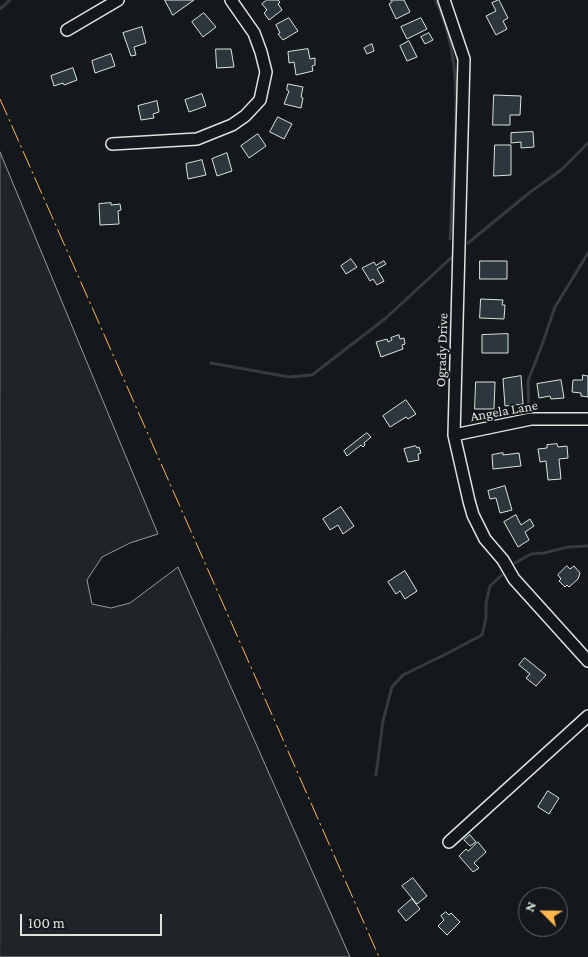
<!DOCTYPE html>
<style>
body{margin:0}
#map{position:relative;width:588px;height:957px;overflow:hidden;background:#14181c;font-family:"Crimson Pro",serif}
canvas{display:block}
.north{position:absolute;left:518px;top:887px;width:50px;height:50px;box-sizing:border-box;background:#14181c;border:1px solid #626a69;border-radius:50%;rotate:293deg;font-size:14px;font-weight:700;line-height:20px;text-align:center;color:#d8e6dc}
.north::after{content:'';display:block;margin:auto;width:18px;height:22px;background:#ffb74d;clip-path:polygon(50% 0,100% 100%,50% 72%,0 100%)}
.scale{position:absolute;left:20px;top:914px;width:142px;height:22px;box-sizing:border-box;border:2px solid #d8e6dc;border-top:0;padding-left:6px;font-size:15px;line-height:18px;white-space:nowrap;color:#d8e6dc;-webkit-text-stroke:4px #14181c;paint-order:stroke}
</style>
<div id="map">
<canvas width="588" height="957"></canvas>
<div class="north">N</div>
<div class="scale">100 m</div>
</div>
<script>
const c = document.querySelector('canvas').getContext('2d');
c.lineJoin = 'round';
function fillPath(path, color) {
  c.fillStyle = color;
  c.fill(path, 'evenodd');
}
function trace(path, color, width, dash) {
  c.strokeStyle = color;
  c.lineWidth = width;
  c.lineCap = dash ? 'butt' : 'round';
  c.setLineDash(dash || []);
  c.stroke(path);
}
function drawText(font, color, halo, rows, align = 'center') {
  c.font = font + ' "Crimson Pro",serif';
  c.lineWidth = 4;
  c.setLineDash([]);
  c.textBaseline = 'middle';
  c.strokeStyle = halo;
  c.fillStyle = color;
  for (const [text, x, y, turn = 0] of rows) {
    c.save();
    c.translate(x, y);
    c.rotate((+turn || 0) * Math.PI / 180);
    c.textAlign = isNaN(turn) ? turn : align;
    if (halo) c.strokeText(text, 0, 0);
    c.fillText(text, 0, 0);
    c.restore();
  }
}
const green = new Path2D(`
 M 0,152 L 158,534 L 130,543 L 102,557 L 87,580 L 92,604 L 111,608 L 130,603 L 178,567 L 350,957 L 0,957 Z`);
fillPath(green, '#202428');
trace(green, '#939e99', 1);
trace(new Path2D(`
 M 436,1 C 461,54 457,110 454,166 C 452,191 452,215 450,239
 M 0,9 L 10,0
 M 468,243 L 529,193 L 561,170 L 588,143
 M 211,363 L 289,377 L 312,375 L 386,318 L 452,257
 M 529,413 L 528,381 L 542,345 L 555,307 L 588,253
 M 515,563 L 531,554 L 544,553 L 568,547 L 588,546
 M 376,775 L 383,721 L 392,687 L 403,675 L 444,655 L 482,635 L 486,618 L 486,603 L 490,586 L 502,575`), '#363b3e', 3);
const building = new Path2D(`
 M 165,0 L 194,0 L 173,15 Z
 M 267,0 L 278,0 L 280,2 L 278,4 L 282,10 L 269,20 L 264,13 L 267,10 L 262,4 Z
 M 391,0 L 404,0 L 410,12 L 396,19 L 389,4 L 392,2 Z
 M 499,0 L 508,18 L 503,21 L 507,29 L 496,35 L 486,16 L 496,11 L 492,3 Z
 M 204,13 L 216,27 L 203,37 L 192,22 Z
 M 289,18 L 298,31 L 283,40 L 278,34 L 280,33 L 276,25 Z
 M 421,18 L 427,29 L 407,39 L 401,27 Z
 M 142,27 L 146,43 L 134,47 L 136,55 L 131,56 L 123,33 Z
 M 429,33 L 433,40 L 425,44 L 421,37 Z
 M 409,41 L 417,57 L 407,61 L 400,46 Z
 M 372,44 L 374,51 L 367,54 L 364,48 Z
 M 216,49 L 231,49 L 234,67 L 217,68 Z
 M 308,49 L 310,59 L 315,58 L 315,65 L 312,66 L 313,71 L 296,75 L 294,62 L 289,63 L 288,52 Z
 M 111,54 L 115,66 L 95,73 L 92,61 Z
 M 73,68 L 77,80 L 64,85 L 63,83 L 54,86 L 51,76 Z
 M 288,84 L 303,87 L 301,97 L 303,98 L 301,108 L 284,104 L 289,91 L 287,90 Z
 M 202,94 L 206,106 L 189,112 L 185,100 Z
 M 494,95 L 521,96 L 520,115 L 510,115 L 510,125 L 493,125 Z
 M 157,101 L 159,112 L 153,114 L 154,118 L 141,120 L 138,106 Z
 M 278,117 L 292,124 L 284,139 L 270,132 Z
 M 533,132 L 534,147 L 521,148 L 521,142 L 511,143 L 511,133 Z
 M 258,134 L 266,146 L 249,158 L 241,146 Z
 M 495,145 L 511,145 L 511,175 L 494,176 Z
 M 227,153 L 232,171 L 217,176 L 212,159 Z
 M 202,160 L 206,175 L 188,179 L 186,164 Z
 M 111,203 L 111,205 L 120,204 L 121,210 L 118,211 L 119,224 L 100,225 L 99,204 Z
 M 351,259 L 357,267 L 346,274 L 341,266 Z
 M 384,261 L 386,264 L 377,269 L 384,281 L 377,285 L 373,279 L 370,281 L 362,268 L 374,262 L 376,265 Z
 M 480,261 L 507,261 L 507,279 L 480,279 Z
 M 481,299 L 503,300 L 502,305 L 505,305 L 504,319 L 480,318 Z
 M 508,334 L 508,353 L 482,353 L 482,335 Z
 M 399,335 L 400,339 L 404,338 L 405,344 L 402,345 L 403,349 L 381,357 L 376,342 L 387,339 L 388,342 L 392,340 L 391,338 Z
 M 583,375 L 588,376 L 588,397 L 581,396 L 581,393 L 572,392 L 573,380 L 582,380 Z
 M 521,376 L 523,404 L 505,406 L 503,379 Z
 M 561,380 L 564,398 L 551,399 L 550,396 L 539,398 L 537,384 Z
 M 476,382 L 495,382 L 494,409 L 475,409 Z
 M 406,400 L 416,414 L 408,419 L 406,417 L 390,427 L 383,416 Z
 M 367,433 L 371,437 L 364,443 L 365,445 L 363,447 L 361,445 L 347,456 L 344,451 Z
 M 557,444 L 558,447 L 567,446 L 568,458 L 559,459 L 561,479 L 548,480 L 546,461 L 540,462 L 538,449 L 547,448 L 547,445 Z
 M 416,446 L 417,448 L 419,447 L 421,453 L 418,454 L 419,460 L 408,462 L 404,449 Z
 M 503,453 L 503,455 L 519,453 L 521,466 L 493,469 L 492,455 Z
 M 505,486 L 512,510 L 500,513 L 496,498 L 490,499 L 488,491 Z
 M 341,507 L 354,526 L 343,534 L 338,525 L 330,530 L 323,519 Z
 M 516,515 L 521,525 L 530,519 L 534,526 L 525,532 L 529,540 L 518,547 L 504,522 Z
 M 567,566 L 570,569 L 574,566 L 580,573 L 578,579 L 569,587 L 567,585 L 565,587 L 559,581 L 561,579 L 558,575 Z
 M 405,571 L 417,591 L 405,599 L 400,591 L 396,594 L 388,582 Z
 M 525,658 L 546,675 L 536,686 L 526,678 L 530,674 L 519,665 Z
 M 548,791 L 559,798 L 549,814 L 538,807 Z
 M 470,835 L 476,842 L 470,846 L 464,840 Z
 M 478,842 L 486,852 L 474,863 L 479,868 L 473,872 L 459,856 L 466,849 L 468,851 Z
 M 413,878 L 427,896 L 417,904 L 402,886 Z
 M 412,899 L 420,909 L 406,921 L 398,911 Z
 M 446,912 L 449,915 L 451,913 L 460,922 L 447,935 L 438,926 L 444,920 L 441,916 Z`);
fillPath(building, '#2c363c');
trace(building, '#d8e6dc', 1);
const minor = new Path2D(`
 M 444,0 L 464,59 L 454,435 L 469,501 L 473,515 L 485,539 L 503,560 L 514,579 L 588,661
 M 67,30 L 118,0
 M 112,144 L 197,139 L 232,125 L 245,116 L 260,100 L 266,72 L 261,52 L 254,33 L 231,0
 M 454,435 L 531,419 L 588,419
 M 449,842 L 588,716`);
trace(minor, '#d8e6dc', 14);
trace(minor, '#14181c', 11);
trace(new Path2D(`
 M 0,99 L 379,957`), '#ffb74d', 1, [18, 4, 2.5, 4]);
drawText('14px', '#d8e6dc', '#14181c', [
 ["Ogrady Drive",442,350,-88],
 ["Angela Lane",504,411,-10]
]);
</script>
